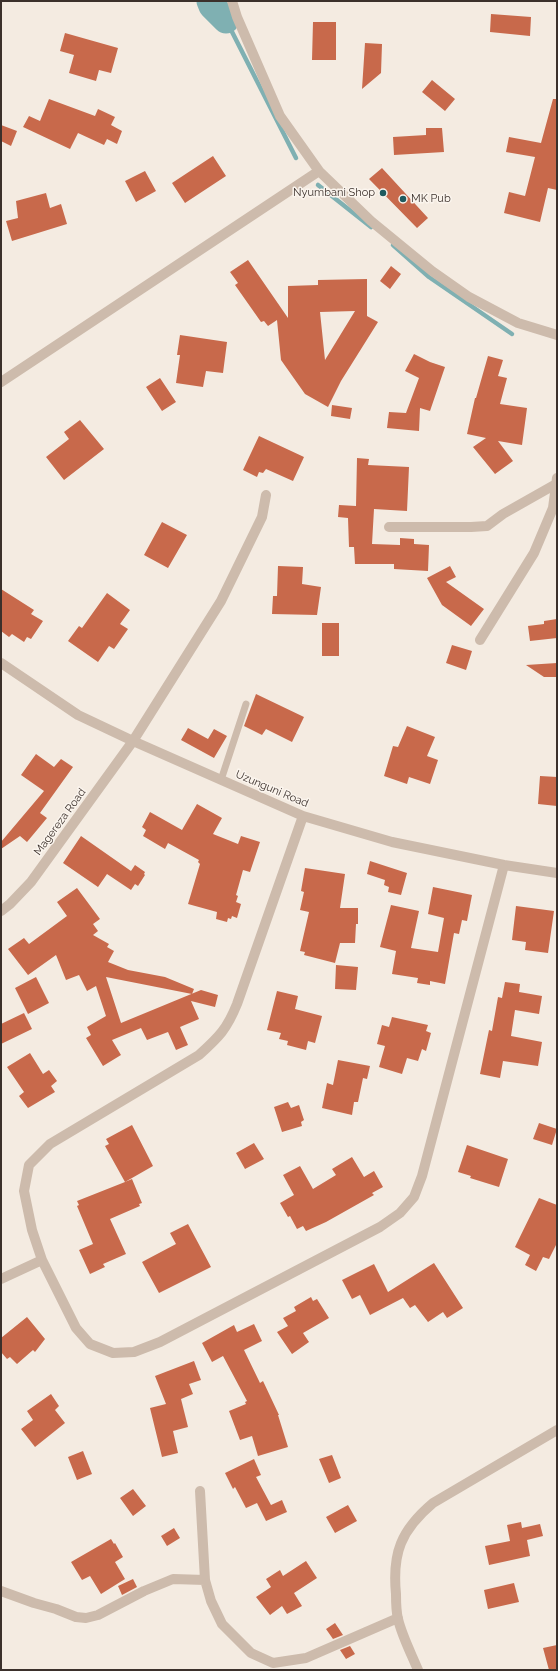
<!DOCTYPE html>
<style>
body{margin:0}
#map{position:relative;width:558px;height:1671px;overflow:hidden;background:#f4ebe1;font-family:Raleway,sans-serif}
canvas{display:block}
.frame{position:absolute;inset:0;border:2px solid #3b302b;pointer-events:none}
</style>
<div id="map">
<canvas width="558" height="1671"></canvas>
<div class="frame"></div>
</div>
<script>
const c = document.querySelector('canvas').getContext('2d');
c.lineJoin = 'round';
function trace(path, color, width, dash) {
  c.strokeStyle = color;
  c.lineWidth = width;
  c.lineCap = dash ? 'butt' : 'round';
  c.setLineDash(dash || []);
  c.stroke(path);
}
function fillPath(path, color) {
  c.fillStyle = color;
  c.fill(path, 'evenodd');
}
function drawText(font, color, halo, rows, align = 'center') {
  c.font = font + ' Raleway,sans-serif';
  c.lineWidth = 3;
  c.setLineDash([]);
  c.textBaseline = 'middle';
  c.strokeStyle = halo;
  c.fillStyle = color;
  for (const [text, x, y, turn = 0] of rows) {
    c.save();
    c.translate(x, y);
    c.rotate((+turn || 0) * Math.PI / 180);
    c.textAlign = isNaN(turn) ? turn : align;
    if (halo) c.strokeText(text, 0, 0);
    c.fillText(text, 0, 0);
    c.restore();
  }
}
trace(new Path2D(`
 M 226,20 L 296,158
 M 318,185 L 371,227
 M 393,245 L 429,277 L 512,334`), '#7fb0b2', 4.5);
trace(new Path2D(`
 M 210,1 L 212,6 L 226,20`), '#7fb0b2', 27);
fillPath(new Path2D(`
 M 491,14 L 531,17 L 530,36 L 490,32 Z
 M 313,22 L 336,22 L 336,60 L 312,60 Z
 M 65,33 L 118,48 L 111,73 L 99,70 L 96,81 L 69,73 L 74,55 L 60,51 Z
 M 365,43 L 382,44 L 381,73 L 362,89 Z
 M 432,80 L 455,99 L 445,111 L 422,92 Z
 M 49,99 L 95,116 L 98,109 L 115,117 L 111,125 L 122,131 L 117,144 L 107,139 L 104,145 L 78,133 L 70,149 L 23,127 L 29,116 L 40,121 Z
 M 553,99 L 557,99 L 557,190 L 548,188 L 540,222 L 504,213 L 509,192 L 525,196 L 535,157 L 506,152 L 509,137 L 541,143 Z
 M 1,125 L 17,131 L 11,146 L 1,141 Z
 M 426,128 L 442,128 L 444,152 L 394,155 L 393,137 L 426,135 Z
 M 213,156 L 226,176 L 185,203 L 172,183 Z
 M 382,168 L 428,218 L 417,228 L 369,179 Z
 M 145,171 L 156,191 L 136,202 L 125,181 Z
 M 46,193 L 50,208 L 61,204 L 67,224 L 12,241 L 6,221 L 18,218 L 16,201 Z
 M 248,260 L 288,318 L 288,286 L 318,285 L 318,280 L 367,279 L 367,316 L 378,322 L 341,381 L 328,407 L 305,394 L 281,360 L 277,320 L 268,326 L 264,321 L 261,322 L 235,285 L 238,283 L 230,272 ZM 355,311 L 325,360 L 320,312 Z
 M 391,266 L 401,274 L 390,289 L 380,281 Z
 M 180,335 L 227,342 L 223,373 L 206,371 L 203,387 L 176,383 L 180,355 L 177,355 Z
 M 414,354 L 430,362 L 445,367 L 430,411 L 420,408 L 419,431 L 387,428 L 389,412 L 406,413 L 419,378 L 405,371 Z
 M 488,356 L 503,360 L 498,376 L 507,378 L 500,404 L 527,408 L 522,445 L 498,441 L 513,461 L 495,474 L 473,447 L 486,438 L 467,434 L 475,398 L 476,398 Z
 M 160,378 L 176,402 L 162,411 L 146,387 Z
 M 332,405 L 352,408 L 350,419 L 331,416 Z
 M 80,420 L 104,449 L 64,480 L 46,457 L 69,439 L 64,432 Z
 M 259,436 L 304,457 L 293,481 L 266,469 L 263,473 L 259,472 L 257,477 L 243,470 Z
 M 357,458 L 369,459 L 368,465 L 409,467 L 407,511 L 374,509 L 372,544 L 400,545 L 400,538 L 414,539 L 414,544 L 429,545 L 428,571 L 394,569 L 394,564 L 355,564 L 354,547 L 349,547 L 348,518 L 338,517 L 339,505 L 356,506 Z
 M 162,522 L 187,535 L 168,568 L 144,555 Z
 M 278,566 L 303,567 L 302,584 L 321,587 L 317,615 L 272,614 L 273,596 L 277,596 Z
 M 450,566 L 456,577 L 446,582 L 484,609 L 471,626 L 442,605 L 427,578 Z
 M 1,589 L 34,610 L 31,614 L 43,621 L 31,639 L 27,637 L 24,642 L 12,634 L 9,637 L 1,631 Z
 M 107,593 L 130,610 L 120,624 L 128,629 L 114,649 L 109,646 L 98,662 L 68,641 L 79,626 L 82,628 Z
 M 557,619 L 557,638 L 530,641 L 528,626 L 544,624 L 544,621 Z
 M 322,623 L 339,623 L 339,656 L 322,656 Z
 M 452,645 L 472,651 L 466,670 L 446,663 Z
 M 557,663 L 557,677 L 544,677 L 526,665 Z
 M 256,694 L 304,717 L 292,742 L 266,729 L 262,735 L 244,726 Z
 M 407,726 L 435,737 L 427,756 L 438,760 L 430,784 L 409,777 L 407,784 L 384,776 L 393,746 L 398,747 Z
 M 188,728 L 208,739 L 214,729 L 227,736 L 214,758 L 181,740 Z
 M 36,754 L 54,767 L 61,759 L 73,767 L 40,813 L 47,818 L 27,842 L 20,836 L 1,849 L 1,842 L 44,791 L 21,775 Z
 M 540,776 L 557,777 L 557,806 L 538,804 Z
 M 197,804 L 222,818 L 213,834 L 238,844 L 241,836 L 260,842 L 250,872 L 243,870 L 236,895 L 238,896 L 236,902 L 241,904 L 237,918 L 232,916 L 231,919 L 228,918 L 227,922 L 216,919 L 217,912 L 188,904 L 200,864 L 198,862 L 199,860 L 168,843 L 165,849 L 143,836 L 146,830 L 142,827 L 150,812 L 182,830 Z
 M 81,836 L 131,871 L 135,865 L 145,872 L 144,874 L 145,875 L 138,886 L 135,884 L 131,890 L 107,874 L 98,887 L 63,863 Z
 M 370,861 L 407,873 L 401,895 L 388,892 L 389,887 L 384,885 L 385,880 L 367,874 Z
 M 305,868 L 345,874 L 340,908 L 358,908 L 358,924 L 356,924 L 355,943 L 340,943 L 335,963 L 304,955 L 305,952 L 300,951 L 309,912 L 300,910 L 304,892 L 301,891 Z
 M 433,887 L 472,895 L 467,921 L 462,920 L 459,934 L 454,933 L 445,984 L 430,981 L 430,985 L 417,983 L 418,978 L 392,974 L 396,951 L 380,947 L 391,905 L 419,911 L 411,948 L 438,952 L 444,918 L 428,914 Z
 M 77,888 L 100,919 L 93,924 L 98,931 L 93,935 L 109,944 L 107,947 L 114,951 L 108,962 L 128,970 L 165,977 L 194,989 L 192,994 L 106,977 L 121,1023 L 201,990 L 218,995 L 215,1007 L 191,1001 L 199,1019 L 180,1027 L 188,1045 L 176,1050 L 168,1032 L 147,1040 L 141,1028 L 112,1040 L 121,1055 L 103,1066 L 86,1038 L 91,1035 L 87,1027 L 106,1016 L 96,986 L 87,991 L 79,975 L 66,980 L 56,955 L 28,975 L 8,949 L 24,938 L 29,944 L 67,916 L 57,902 Z
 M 516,906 L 554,911 L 548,953 L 525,950 L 526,942 L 512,940 Z
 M 336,965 L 358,967 L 356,990 L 335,989 Z
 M 36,977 L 49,1003 L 28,1014 L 15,988 Z
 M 505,982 L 520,984 L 519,992 L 542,996 L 539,1014 L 515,1010 L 511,1036 L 542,1042 L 538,1066 L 503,1061 L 500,1078 L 480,1074 L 489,1030 L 492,1031 L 498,997 L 502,998 Z
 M 277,991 L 298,996 L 295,1009 L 322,1016 L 315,1043 L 308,1041 L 306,1050 L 287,1045 L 288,1041 L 279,1039 L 281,1033 L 267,1030 Z
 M 24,1013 L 32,1029 L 1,1044 L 1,1024 Z
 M 392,1017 L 428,1025 L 426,1031 L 431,1033 L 426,1051 L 422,1049 L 418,1061 L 407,1058 L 402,1074 L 379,1067 L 385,1046 L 377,1044 L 382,1025 L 389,1027 Z
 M 30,1053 L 43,1074 L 49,1070 L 57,1081 L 51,1086 L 55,1092 L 28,1108 L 19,1096 L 24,1092 L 7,1067 Z
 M 338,1060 L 370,1066 L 367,1079 L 363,1078 L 358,1102 L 354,1102 L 352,1115 L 322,1108 L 327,1083 L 333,1085 Z
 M 288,1102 L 291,1108 L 299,1105 L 304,1120 L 301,1122 L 302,1126 L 282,1132 L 274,1107 Z
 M 539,1123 L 557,1129 L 552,1145 L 533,1139 Z
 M 132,1125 L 153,1166 L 125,1182 L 132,1179 L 142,1203 L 139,1204 L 140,1206 L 110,1219 L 126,1254 L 103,1264 L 105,1267 L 90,1274 L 79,1250 L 93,1244 L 77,1206 L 79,1205 L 77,1201 L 125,1182 L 105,1146 L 109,1144 L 106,1139 Z
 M 254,1143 L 264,1159 L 245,1169 L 236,1153 Z
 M 467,1145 L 508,1159 L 499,1187 L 470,1178 L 471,1176 L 458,1172 Z
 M 352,1157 L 364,1177 L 374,1171 L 383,1187 L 372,1193 L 374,1195 L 326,1222 L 306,1231 L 303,1226 L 297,1229 L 290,1216 L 288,1217 L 280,1203 L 294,1195 L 283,1175 L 300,1166 L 313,1189 L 336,1175 L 332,1169 Z
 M 539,1198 L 557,1205 L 557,1243 L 549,1259 L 543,1257 L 536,1271 L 525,1265 L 530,1255 L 515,1247 Z
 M 188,1224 L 211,1267 L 159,1293 L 142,1262 L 176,1244 L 170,1233 Z
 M 434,1263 L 463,1308 L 447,1318 L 443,1312 L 428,1322 L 415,1305 L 410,1308 L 403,1298 L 370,1315 L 360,1295 L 352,1299 L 342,1280 L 374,1264 L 388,1292 Z
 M 311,1297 L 313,1301 L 317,1299 L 329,1318 L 303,1333 L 309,1342 L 292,1354 L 277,1332 L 288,1326 L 283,1318 L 296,1311 L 294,1307 Z
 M 27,1317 L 45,1339 L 35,1352 L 33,1350 L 17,1364 L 10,1357 L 7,1359 L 1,1352 L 1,1338 Z
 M 254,1324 L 262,1341 L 244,1350 L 260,1383 L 263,1381 L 279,1415 L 278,1415 L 288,1447 L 258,1456 L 252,1436 L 240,1440 L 229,1411 L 246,1404 L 245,1402 L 247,1401 L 223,1356 L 212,1362 L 202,1343 L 234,1325 L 237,1332 Z
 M 194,1361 L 201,1380 L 189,1384 L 193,1394 L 181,1399 L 188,1427 L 173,1431 L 178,1453 L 162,1457 L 150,1408 L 166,1404 L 155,1376 Z
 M 51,1394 L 59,1406 L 55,1410 L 65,1423 L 35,1447 L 21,1429 L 33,1420 L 27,1411 Z
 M 83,1451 L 92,1474 L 77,1480 L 68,1457 Z
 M 332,1455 L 341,1478 L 329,1483 L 319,1459 Z
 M 254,1459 L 261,1475 L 256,1477 L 271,1505 L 282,1500 L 287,1512 L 266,1521 L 257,1503 L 246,1508 L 235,1487 L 233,1489 L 225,1473 Z
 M 133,1489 L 146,1506 L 133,1516 L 120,1498 Z
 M 348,1505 L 357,1521 L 335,1533 L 326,1517 Z
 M 521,1522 L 522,1528 L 540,1524 L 543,1536 L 527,1540 L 530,1556 L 489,1565 L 485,1546 L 510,1541 L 507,1525 Z
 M 174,1528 L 180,1538 L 167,1546 L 161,1536 Z
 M 111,1539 L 114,1544 L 115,1543 L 123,1557 L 115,1562 L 125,1579 L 101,1594 L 90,1576 L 82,1580 L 71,1562 Z
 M 306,1561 L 317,1578 L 294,1593 L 302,1606 L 287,1614 L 282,1606 L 270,1615 L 256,1597 L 271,1587 L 266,1579 L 280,1570 L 283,1576 Z
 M 133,1579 L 137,1587 L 122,1595 L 118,1586 Z
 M 514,1583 L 519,1602 L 488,1609 L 484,1590 Z
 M 335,1623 L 343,1635 L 333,1639 L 326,1629 Z
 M 557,1645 L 557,1670 L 549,1670 L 543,1648 Z
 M 350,1646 L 355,1654 L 346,1659 L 340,1650 Z`), '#c8694b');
trace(new Path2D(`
 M 221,780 L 246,704`), '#cdbbac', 7);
trace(new Path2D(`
 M 232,1 L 237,17 L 280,116 L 319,171 L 371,221 L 432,271 L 469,297 L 518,323 L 557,335
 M 1,382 L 319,171
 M 389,527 L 471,527 L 487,526 L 503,514 L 556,484
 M 480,640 L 534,553 L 553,508 L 557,478
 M 1,663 L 78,715 L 133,741 L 303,816 L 392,842 L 504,865 L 557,873
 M 303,816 L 237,1004 C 227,1029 219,1037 199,1055 L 50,1144 L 29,1165 L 24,1191 L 32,1230 L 42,1260 L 76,1328 L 90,1344 L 113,1353 L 134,1352 L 160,1342 L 380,1227 L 400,1213 L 414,1197 L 422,1176 L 504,865
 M 1,911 L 10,904 L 31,882 L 133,741 L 221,601 L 262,517 L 266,495
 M 1,1279 L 42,1260
 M 200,1491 L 205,1580 L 211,1601 L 222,1624 L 251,1653 L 273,1663 L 306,1658 L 398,1618
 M 1,1591 L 34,1603 L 56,1609 L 76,1617 L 86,1618 L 98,1615 L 144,1591 L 173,1579 L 205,1580
 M 418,1670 C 411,1653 402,1636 398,1619 C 396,1611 396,1602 396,1594 C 392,1553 401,1530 433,1503 L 557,1430`), '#cdbbac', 10);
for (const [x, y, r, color] of [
 [383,193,4,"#1f5a5e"],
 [403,199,4,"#1f5a5e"]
]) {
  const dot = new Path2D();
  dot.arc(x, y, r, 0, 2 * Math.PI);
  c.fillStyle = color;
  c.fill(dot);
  trace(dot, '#fbf5ee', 1.5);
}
drawText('11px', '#3b302b', '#fbf5ee', [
 ["Nyumbani Shop",375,193],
 ["MK Pub",411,199,"left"]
], 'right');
drawText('11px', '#3b302b', '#fbf5ee', [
 ["Uzunguni Road",272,789,23],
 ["Magereza Road",60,822,-54]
]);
</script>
